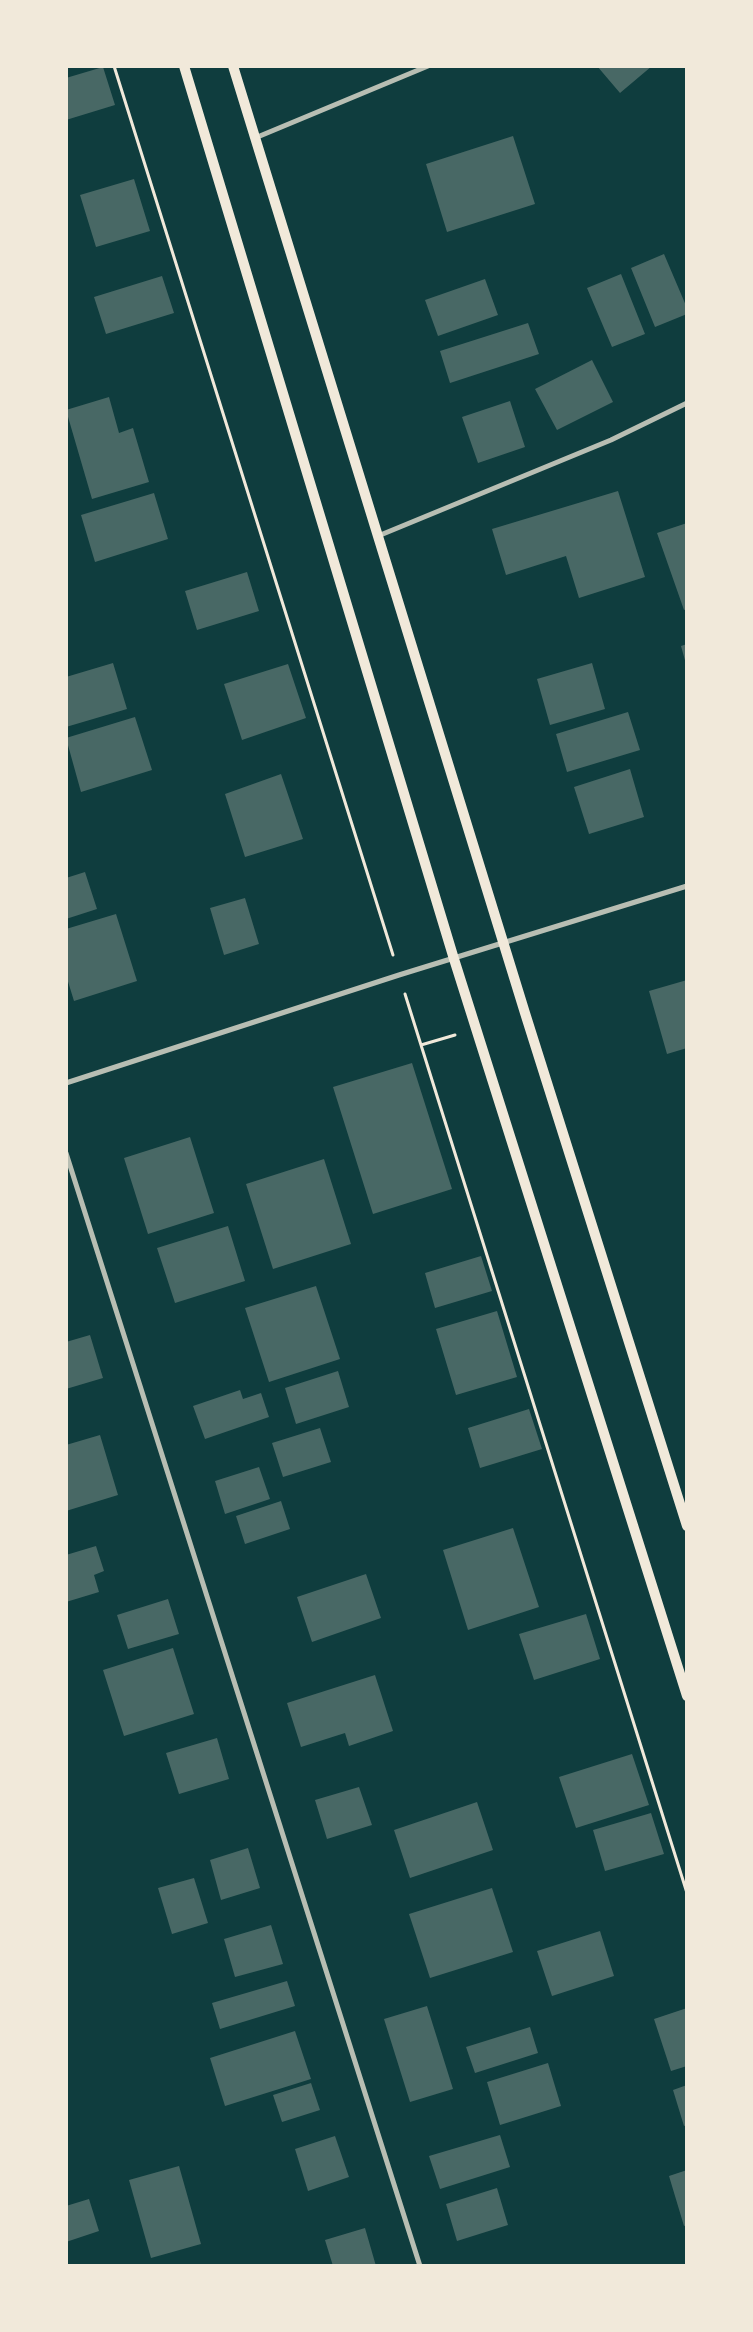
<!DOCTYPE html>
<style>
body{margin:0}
#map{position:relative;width:753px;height:2332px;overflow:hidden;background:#0f3d3e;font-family:"Work Sans",sans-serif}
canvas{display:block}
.frame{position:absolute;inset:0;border:68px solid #f1e9da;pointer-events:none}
</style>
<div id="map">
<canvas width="753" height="2332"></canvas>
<div class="frame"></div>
</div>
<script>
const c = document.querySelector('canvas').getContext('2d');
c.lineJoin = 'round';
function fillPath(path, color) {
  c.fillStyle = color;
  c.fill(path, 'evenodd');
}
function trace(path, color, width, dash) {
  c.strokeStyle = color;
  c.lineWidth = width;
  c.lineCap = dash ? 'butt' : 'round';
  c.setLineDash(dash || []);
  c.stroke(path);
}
fillPath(new Path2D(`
 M 597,66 L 652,66 L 620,93 Z
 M 103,67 L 115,105 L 66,120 L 66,78 Z
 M 513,136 L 535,204 L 447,232 L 426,164 Z
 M 134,179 L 150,231 L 96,247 L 80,195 Z
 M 664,254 L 687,308 L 687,314 L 655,327 L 631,268 Z
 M 621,274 L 645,334 L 612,347 L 587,288 Z
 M 162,276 L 174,313 L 106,334 L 94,297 Z
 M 485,279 L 498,315 L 438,336 L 425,300 Z
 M 528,323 L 539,354 L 450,383 L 440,351 Z
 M 592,360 L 613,402 L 557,430 L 535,389 Z
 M 109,397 L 119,433 L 133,428 L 149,482 L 92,499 L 66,410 Z
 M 510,401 L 525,447 L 478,463 L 462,417 Z
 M 618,491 L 645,577 L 579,598 L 566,556 L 506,575 L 492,529 Z
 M 154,493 L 168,539 L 95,562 L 81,515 Z
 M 687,523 L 687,609 L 684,610 L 657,533 Z
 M 247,572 L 259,611 L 197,630 L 185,591 Z
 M 687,644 L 687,664 L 686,664 L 681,646 Z
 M 113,663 L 127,709 L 66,727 L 66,677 Z
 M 592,663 L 605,709 L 550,725 L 537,679 Z
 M 288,664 L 306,718 L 242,740 L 224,684 Z
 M 628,712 L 640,750 L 567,772 L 556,734 Z
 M 135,717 L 152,770 L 81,792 L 66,738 Z
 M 630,769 L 644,817 L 589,834 L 574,787 Z
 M 281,774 L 303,839 L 245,857 L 225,794 Z
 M 85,872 L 97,909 L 66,919 L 66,878 Z
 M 245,898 L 259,944 L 224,955 L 210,908 Z
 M 116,914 L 137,981 L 74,1001 L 66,975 L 66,929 Z
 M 687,980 L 687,1048 L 667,1054 L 649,991 Z
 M 412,1063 L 452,1189 L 373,1214 L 333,1087 Z
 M 190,1137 L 214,1213 L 148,1234 L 124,1158 Z
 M 324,1159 L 351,1244 L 273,1269 L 246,1184 Z
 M 228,1226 L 245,1281 L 175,1303 L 157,1248 Z
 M 481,1256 L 492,1291 L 435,1308 L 425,1273 Z
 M 316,1286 L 340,1359 L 269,1382 L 245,1308 Z
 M 497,1311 L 517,1377 L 456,1395 L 436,1329 Z
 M 90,1335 L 103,1378 L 66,1389 L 66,1342 Z
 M 338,1371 L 349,1407 L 296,1424 L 285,1388 Z
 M 240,1390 L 243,1399 L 261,1393 L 269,1417 L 205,1439 L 193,1406 Z
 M 529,1409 L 542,1449 L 480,1468 L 468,1428 Z
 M 320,1428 L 331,1462 L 283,1477 L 272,1443 Z
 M 100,1435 L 118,1495 L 66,1511 L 66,1445 Z
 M 259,1467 L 270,1499 L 225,1514 L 215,1481 Z
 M 281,1501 L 290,1529 L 245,1544 L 236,1516 Z
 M 513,1528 L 539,1607 L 468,1630 L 443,1550 Z
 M 96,1546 L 104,1571 L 94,1575 L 99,1592 L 66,1602 L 66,1555 Z
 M 366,1574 L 381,1618 L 312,1642 L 297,1597 Z
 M 168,1599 L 179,1634 L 128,1649 L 117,1615 Z
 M 586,1614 L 600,1659 L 534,1680 L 519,1634 Z
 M 173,1648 L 194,1714 L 124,1736 L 103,1670 Z
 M 375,1675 L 393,1731 L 349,1746 L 345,1733 L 301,1747 L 287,1703 Z
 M 217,1738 L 229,1779 L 179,1794 L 166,1753 Z
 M 632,1754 L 649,1805 L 576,1828 L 559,1777 Z
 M 359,1787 L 372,1825 L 327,1839 L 315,1800 Z
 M 477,1802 L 493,1850 L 410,1878 L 394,1830 Z
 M 651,1813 L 664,1854 L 605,1871 L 593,1830 Z
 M 248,1848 L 260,1888 L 221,1900 L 210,1860 Z
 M 194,1878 L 208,1923 L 172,1934 L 158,1888 Z
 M 492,1888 L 513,1952 L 430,1978 L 409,1914 Z
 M 271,1925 L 283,1964 L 235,1977 L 224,1939 Z
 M 600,1931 L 614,1976 L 552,1996 L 537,1951 Z
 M 287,1981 L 295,2006 L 220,2029 L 212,2003 Z
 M 427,2006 L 453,2089 L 410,2102 L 384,2019 Z
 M 687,2008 L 687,2066 L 671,2071 L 654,2019 Z
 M 530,2027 L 538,2053 L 475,2073 L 466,2047 Z
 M 295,2031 L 311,2079 L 225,2106 L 210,2058 Z
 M 548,2063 L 561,2106 L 500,2125 L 487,2082 Z
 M 311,2083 L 320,2110 L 282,2122 L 273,2095 Z
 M 687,2085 L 687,2125 L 684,2126 L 673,2090 Z
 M 500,2135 L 510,2167 L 440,2189 L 429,2156 Z
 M 335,2136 L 349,2177 L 308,2191 L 295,2149 Z
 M 179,2166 L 201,2244 L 151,2258 L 129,2180 Z
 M 687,2170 L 687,2225 L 684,2226 L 669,2176 Z
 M 497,2188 L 508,2225 L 457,2241 L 446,2204 Z
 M 89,2199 L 99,2231 L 66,2242 L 66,2206 Z
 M 365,2228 L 376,2266 L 333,2266 L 325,2240 Z`), '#486865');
trace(new Path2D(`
 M 114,66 L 393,955
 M 405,994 L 687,1893
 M 421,1045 L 455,1035`), '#f1e9da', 3);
trace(new Path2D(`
 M 255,138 L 428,66
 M 378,536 L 611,440 L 687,403
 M 66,1083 L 399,975 L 687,886
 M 66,1153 L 420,2266`), '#b8beb3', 5);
trace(new Path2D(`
 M 184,66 L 454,959 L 687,1696
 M 233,66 L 525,1013 L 687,1526`), '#f1e9da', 10);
</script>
